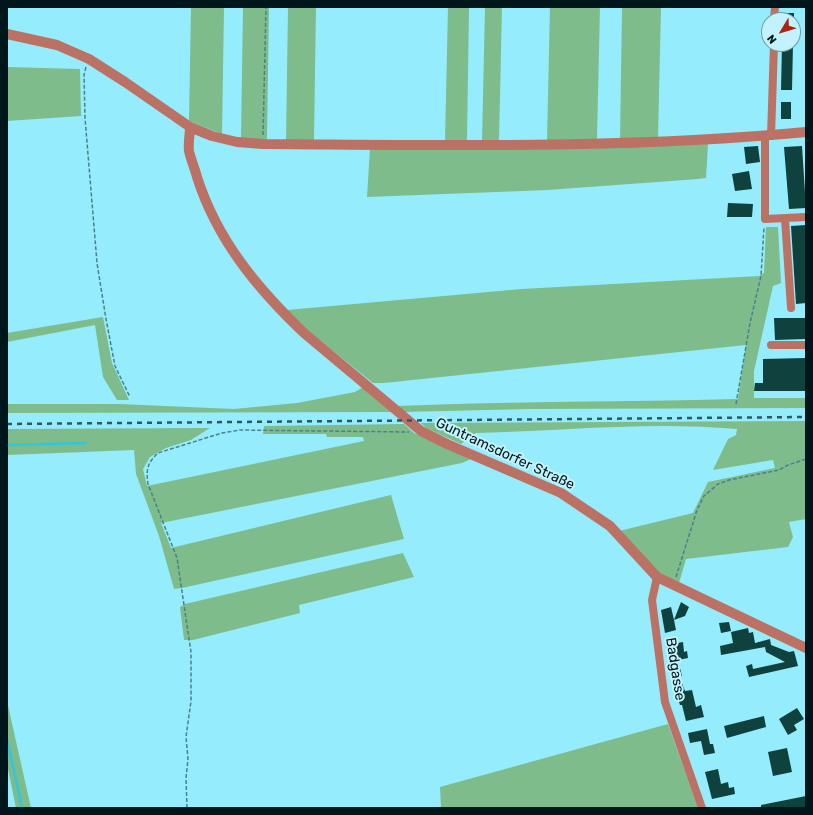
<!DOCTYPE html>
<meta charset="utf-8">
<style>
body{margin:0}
#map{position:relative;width:813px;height:815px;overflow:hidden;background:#95ecfc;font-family:Rubik,sans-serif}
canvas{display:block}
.frame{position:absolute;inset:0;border:8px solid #00161b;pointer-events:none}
.north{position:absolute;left:761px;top:12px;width:40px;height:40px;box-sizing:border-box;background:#c2f3fd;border:1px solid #749ba3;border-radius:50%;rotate:232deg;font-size:11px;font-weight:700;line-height:16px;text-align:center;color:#00161b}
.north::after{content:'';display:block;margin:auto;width:14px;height:18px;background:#b02210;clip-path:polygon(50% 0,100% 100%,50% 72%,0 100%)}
</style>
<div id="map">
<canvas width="813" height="815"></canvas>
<div class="frame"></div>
<div class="north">N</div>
</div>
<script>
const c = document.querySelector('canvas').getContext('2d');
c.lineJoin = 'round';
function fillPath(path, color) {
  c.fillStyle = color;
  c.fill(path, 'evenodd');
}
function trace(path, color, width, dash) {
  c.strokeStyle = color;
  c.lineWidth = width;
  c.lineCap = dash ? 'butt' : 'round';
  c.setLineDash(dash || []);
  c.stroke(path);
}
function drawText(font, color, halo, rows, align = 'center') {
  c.font = font + ' Rubik,sans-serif';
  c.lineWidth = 4;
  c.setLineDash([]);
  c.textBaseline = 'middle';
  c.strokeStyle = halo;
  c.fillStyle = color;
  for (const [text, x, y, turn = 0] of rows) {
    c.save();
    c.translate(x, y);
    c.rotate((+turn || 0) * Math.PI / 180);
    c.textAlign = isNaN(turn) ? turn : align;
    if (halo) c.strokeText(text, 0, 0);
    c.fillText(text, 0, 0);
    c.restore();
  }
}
fillPath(new Path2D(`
 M 191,7 L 224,7 L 222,134 L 189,121 Z
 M 243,7 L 269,7 L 267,140 L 241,139 Z
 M 288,7 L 316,7 L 314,140 L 286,141 Z
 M 448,7 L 469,7 L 467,141 L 445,141 Z
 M 485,7 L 502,7 L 499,141 L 482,141 Z
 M 550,7 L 600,7 L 597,139 L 547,141 Z
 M 622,7 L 661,7 L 658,138 L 620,140 Z
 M 7,67 L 80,69 L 81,116 L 7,121 Z
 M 708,144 L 706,178 L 698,179 L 548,190 L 367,197 L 370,148 Z
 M 766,227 L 778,227 L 781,283 L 773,286 L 754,371 L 754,398 L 806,398 L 806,408 L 529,409 L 402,412 L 398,406 C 511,401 624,402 738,399 L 746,345 L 384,383 L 373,383 L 306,329 L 287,310 L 522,289 L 759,276 L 764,273 Z
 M 103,317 L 112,363 L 129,400 L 117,400 L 103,377 L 95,325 L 7,342 L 7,333 Z
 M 363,387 L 391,412 L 7,413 L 7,404 L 119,404 L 234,409 L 297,403 L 355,392 Z
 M 806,421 L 806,519 L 789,522 L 793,537 L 788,547 L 686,559 L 679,583 L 659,573 L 619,531 L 693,513 L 708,482 L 775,468 L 773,460 L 713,470 L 728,439 L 736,435 L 737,429 C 650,421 562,431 476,433 L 461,444 L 426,428 L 421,423 Z
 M 404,424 L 414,433 L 471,459 L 462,463 L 161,523 L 171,548 L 391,495 L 404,539 L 182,588 L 174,589 L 159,536 L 136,474 L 134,450 L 7,455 L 7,429 L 210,428 L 191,440 L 166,448 L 150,457 L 143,469 L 147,486 L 364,441 L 363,437 L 327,437 L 326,434 L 263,434 L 264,426 Z
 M 403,553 L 414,577 L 299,605 L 300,613 L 193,640 L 184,640 L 180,607 L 185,604 Z
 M 7,701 L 31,808 L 16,808 L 7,764 Z
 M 668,724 L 698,808 L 441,808 L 440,787 Z`), '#7ebc8c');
trace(new Path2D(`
 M 7,445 L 86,443
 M 7,739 L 22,808`), '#2dc8e0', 2.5);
fillPath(new Path2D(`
 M 782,13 L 794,13 L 794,20 L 782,20 Z
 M 782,44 L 793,44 L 792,90 L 781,90 Z
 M 781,102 L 791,102 L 791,119 L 781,119 Z
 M 758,146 L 760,162 L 746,164 L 744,147 Z
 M 802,146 L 806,208 L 789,209 L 784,147 Z
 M 749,171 L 752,189 L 735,191 L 732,174 Z
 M 728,203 L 753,204 L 752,217 L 727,217 Z
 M 806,225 L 806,303 L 796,304 L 791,226 Z
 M 774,318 L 806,318 L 806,339 L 775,340 Z
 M 806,358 L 806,391 L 754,391 L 755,383 L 763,383 L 763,359 Z
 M 681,602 L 689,607 L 685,616 L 674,620 L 676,630 L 665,633 L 661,610 L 671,607 L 674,620 Z
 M 729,622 L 731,631 L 721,633 L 719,623 Z
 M 748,628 L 749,633 L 753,632 L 755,643 L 770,639 L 771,645 L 789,652 L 794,651 L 798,666 L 749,677 L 746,666 L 752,664 L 753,669 L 785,662 L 766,652 L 765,647 L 721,655 L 720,646 L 733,643 L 731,632 Z
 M 683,642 L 684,652 L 687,651 L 688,658 L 678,660 L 682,676 L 679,676 L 685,691 L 692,690 L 696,707 L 701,705 L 704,717 L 686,721 L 682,705 L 680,705 L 674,685 L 666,645 Z
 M 797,708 L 804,719 L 794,725 L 797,730 L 788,735 L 779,719 Z
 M 764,716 L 766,727 L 727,738 L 724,726 Z
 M 707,729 L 710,744 L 713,744 L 715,753 L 704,755 L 701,741 L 690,743 L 688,733 Z
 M 787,748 L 792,772 L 773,776 L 768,752 Z
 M 718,769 L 721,784 L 728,782 L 729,788 L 734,787 L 735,794 L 712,799 L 705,772 Z
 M 806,796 L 806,808 L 761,808 L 761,805 Z`), '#0f413f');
trace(new Path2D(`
 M 86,67 L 84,75 L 85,118 L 97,263 L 106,319 L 115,366 L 130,397
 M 263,135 L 266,7
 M 736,404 L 750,323 L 761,276 L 764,227
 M 676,577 L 697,510 L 704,496 L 718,484 L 729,480 L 779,470 L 788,465 L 806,459
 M 187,808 L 186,778 L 188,759 L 186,737 L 191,701 L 191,652 L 177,558 L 148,484 C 146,470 147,463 158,453 L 222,433 L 240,430 L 409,432`), '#4a818b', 1.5, [4, 2]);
trace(new Path2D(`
 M 774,20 L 775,7
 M 765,136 L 765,219 L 806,217
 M 771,136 L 774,44
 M 785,219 L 791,308
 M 771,345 L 806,345
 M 657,577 L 652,600 L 665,702 L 702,808`), '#bb7164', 8);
trace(new Path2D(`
 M 7,34 L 57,45 L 89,59 L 125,82 L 190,127 L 212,136 L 237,142 L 263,144 C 444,145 626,149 806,132
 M 190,127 C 190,134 188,144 189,151 C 191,160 195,169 197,177 C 217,240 257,288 304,333 L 421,431 L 447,444 L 561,493 L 610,526 L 657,577 L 806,648`), '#bb7164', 10);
trace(new Path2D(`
 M 7,424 L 806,417`), '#2e5760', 2.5, [5, 5]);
drawText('14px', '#00161b', '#c2f3fd', [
 ["Guntramsdorfer Straße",505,454,25],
 ["Badgasse",675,669,81]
]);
</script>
